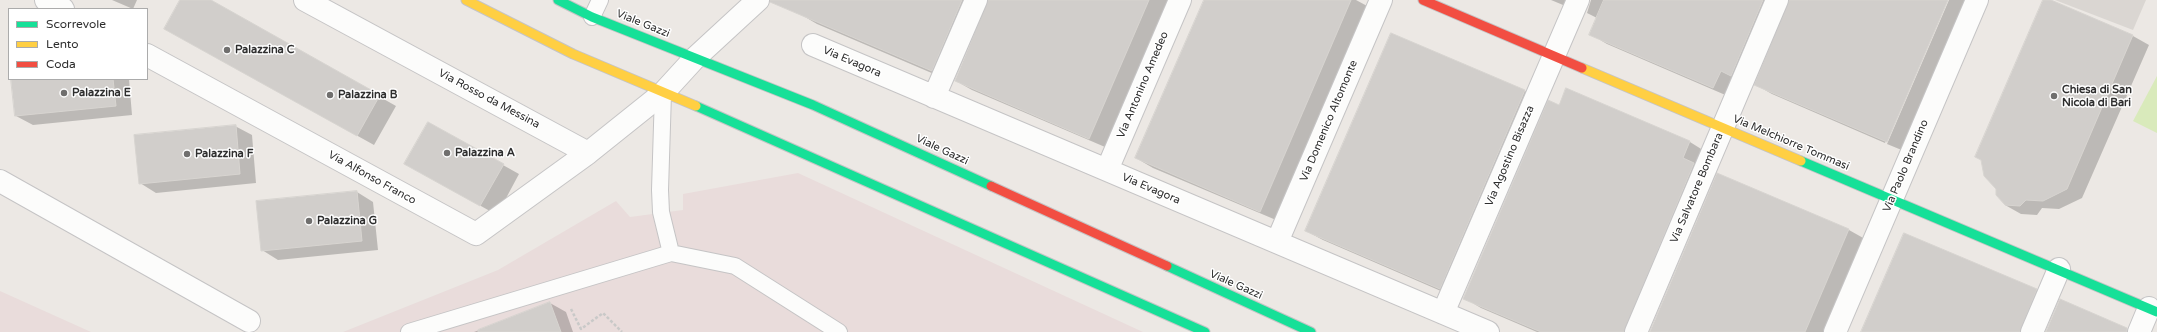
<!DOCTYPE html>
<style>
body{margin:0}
#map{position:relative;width:2157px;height:332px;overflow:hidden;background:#ece8e4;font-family:"Varela Round",sans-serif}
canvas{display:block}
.legend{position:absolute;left:8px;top:8px;width:140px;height:72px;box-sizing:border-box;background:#fff;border:1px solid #ababab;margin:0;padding:5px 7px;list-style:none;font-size:12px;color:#2e2e2e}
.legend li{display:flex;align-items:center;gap:8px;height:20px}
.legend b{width:20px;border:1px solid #ababab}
</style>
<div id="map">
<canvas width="2157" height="332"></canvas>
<ul class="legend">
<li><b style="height:5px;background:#16e098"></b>Scorrevole</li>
<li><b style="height:5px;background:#ffcf43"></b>Lento</li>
<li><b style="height:5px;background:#f24e42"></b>Coda</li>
</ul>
</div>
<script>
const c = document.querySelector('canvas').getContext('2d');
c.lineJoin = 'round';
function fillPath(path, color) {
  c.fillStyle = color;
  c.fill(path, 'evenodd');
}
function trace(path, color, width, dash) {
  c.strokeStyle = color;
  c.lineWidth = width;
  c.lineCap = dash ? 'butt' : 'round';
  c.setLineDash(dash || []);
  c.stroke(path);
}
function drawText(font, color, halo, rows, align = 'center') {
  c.font = font + ' "Varela Round",sans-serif';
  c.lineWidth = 3;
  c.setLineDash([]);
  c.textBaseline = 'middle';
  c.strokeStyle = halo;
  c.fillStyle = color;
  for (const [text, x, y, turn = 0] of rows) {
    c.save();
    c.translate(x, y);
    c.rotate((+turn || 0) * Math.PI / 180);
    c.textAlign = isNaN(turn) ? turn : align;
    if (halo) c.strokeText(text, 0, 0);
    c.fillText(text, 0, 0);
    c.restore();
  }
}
fillPath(new Path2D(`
 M 798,173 L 1143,332 L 343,332 L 498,270 L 616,201 L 630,217 L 683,210 L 683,194 Z
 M 0,291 L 91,332 L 0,332 Z`), '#e9dcdb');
fillPath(new Path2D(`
 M 2157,76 L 2157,133 L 2133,121 Z`), '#d9eabb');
fillPath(new Path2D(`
 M 2055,0 L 2146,0 L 2133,30 Z`), '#dad6d2');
fillPath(new Path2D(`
 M 112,0 L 137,0 L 133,9 Z
 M 181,0 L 209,0 L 396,106 L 374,145 L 181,38 Z
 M 806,0 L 985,0 L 948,80 L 817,24 L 800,14 Z
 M 988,0 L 1169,0 L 1105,147 L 972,90 L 956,81 Z
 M 1205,0 L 1356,0 L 1369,7 L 1276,220 L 1153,168 L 1136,158 Z
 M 1551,0 L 1587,0 L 1580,12 Z
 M 1591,0 L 1785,0 L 1730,97 L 1607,44 L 1590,34 L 1597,18 L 1587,13 Z
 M 1790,0 L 1947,0 L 1885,143 L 1772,94 L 1756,85 Z
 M 1949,0 L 1968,0 L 1904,151 L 1887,144 Z
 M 2044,0 L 2048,0 L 2133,36 L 2149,45 L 2082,198 L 2059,209 L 2042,208 L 2037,215 L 2021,214 L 2005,205 Z
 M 1391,34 L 1525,91 L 1541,101 L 1457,298 L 1323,240 L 1306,231 Z
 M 12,79 L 129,79 L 132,115 L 33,125 L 16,116 Z
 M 1567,90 L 1690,142 L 1706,152 L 1643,332 L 1537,332 L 1481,308 L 1464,298 Z
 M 428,123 L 519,174 L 497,215 L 422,173 Z
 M 235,126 L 252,135 L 256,183 L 156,193 L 140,183 Z
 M 357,192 L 373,202 L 378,250 L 278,260 L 262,250 Z
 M 1849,230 L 1865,239 L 1825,332 L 1651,332 Z
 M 2036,290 L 2053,300 L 2039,332 L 1862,332 Z
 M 550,303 L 566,312 L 573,332 L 474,332 Z`), '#0003');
const building = new Path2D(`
 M 180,0 L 211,0 L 380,95 L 357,136 L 164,29 Z
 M 770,0 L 962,0 L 932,71 L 770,2 Z
 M 988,0 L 1149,0 L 1089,139 L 955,81 Z
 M 1204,0 L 1351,0 L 1260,212 L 1135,158 Z
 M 1604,0 L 1763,0 L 1731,76 L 1721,71 L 1713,88 L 1589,35 Z
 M 1789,0 L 1948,0 L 1887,142 L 1754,85 Z
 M 2043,0 L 2051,0 L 2133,35 L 2067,189 L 2043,201 L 2026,200 L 2020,206 L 2005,205 L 1996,195 L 1996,189 L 1984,176 L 1981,160 L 1975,157 Z
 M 1391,33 L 1525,90 L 1440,289 L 1305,231 Z
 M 11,79 L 113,79 L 116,106 L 15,116 Z
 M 1566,88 L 1690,141 L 1683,158 L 1694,163 L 1624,332 L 1541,332 L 1463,299 L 1548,100 L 1559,105 Z
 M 428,122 L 504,164 L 480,206 L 404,164 Z
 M 236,125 L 240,174 L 139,184 L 134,135 Z
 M 1717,173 L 1849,229 L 1805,332 L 1650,332 Z
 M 357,191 L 362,241 L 261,251 L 256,201 Z
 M 1904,233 L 2037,289 L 2020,332 L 1861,332 Z
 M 2060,299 L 2127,328 L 2127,332 L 2046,332 Z
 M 550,302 L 561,332 L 478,332 L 478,330 Z`);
fillPath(building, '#d1cecb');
trace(building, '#d7d4d0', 1);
const lane = new Path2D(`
 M 592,17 L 600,0
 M 663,93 L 660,190 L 661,212 L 671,253
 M 409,332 L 671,253 L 735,266 L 839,332`);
const street = new Path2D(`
 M 46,0 L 63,9
 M 305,0 L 588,153 L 663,93 L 695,58 L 758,0
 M 813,45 L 1488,332
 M 147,55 L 476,234 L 588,153
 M 934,97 L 976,0
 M 1107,170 L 1180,0
 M 0,181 L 249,321
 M 1277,242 L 1381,0
 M 1443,313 L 1578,0
 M 1636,332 L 1777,0
 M 1835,332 L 1977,0
 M 2032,332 L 2059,269
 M 2139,332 L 2149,308`);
const fast = new Path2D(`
 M 558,0 L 592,17 L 813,105 L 991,186
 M 696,106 L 1205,332
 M 1801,161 L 2157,312
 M 1167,266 L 1311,332`);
const slow = new Path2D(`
 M 466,0 L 573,54 L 696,106
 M 1582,68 L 1801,161`);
const jam = new Path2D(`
 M 1423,0 L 1582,68
 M 991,186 L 1167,266`);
trace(lane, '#c5c4c5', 18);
trace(street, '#c5c4c5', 24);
trace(fast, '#c5c4c5', 11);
trace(slow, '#c5c4c5', 11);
trace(jam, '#c5c4c5', 11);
trace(new Path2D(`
 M 571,309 L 581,329 L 603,313 L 622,332`), '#c9c9c8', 2.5, [3, 2]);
trace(lane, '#fcfcfb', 16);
trace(street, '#fcfcfb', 22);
trace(fast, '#16e098', 9);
trace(slow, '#ffcf43', 9);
trace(jam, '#f24e42', 9);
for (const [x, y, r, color] of [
 [227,50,4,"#706f6e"],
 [64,93,4,"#706f6e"],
 [330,95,4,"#706f6e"],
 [2054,96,4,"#706f6e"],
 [447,153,4,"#706f6e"],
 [187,154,4,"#706f6e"],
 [309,221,4,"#706f6e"]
]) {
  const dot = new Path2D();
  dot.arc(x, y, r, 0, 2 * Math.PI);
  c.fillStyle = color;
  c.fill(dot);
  trace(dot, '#fff', 1.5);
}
drawText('11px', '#2e2e2e', '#fff', [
 ["Viale Gazzi",643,24,22],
 ["Via Evagora",852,62,23],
 ["Via Antonino Amedeo",1143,85,-67],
 ["Via Rosso da Messina",489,99,28],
 ["Via Domenico Altomonte",1329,121,-67],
 ["Via Melchiorre Tommasi",1791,143,23],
 ["Viale Gazzi",942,150,25],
 ["Via Agostino Bisazza",1510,156,-67],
 ["Via Paolo Brandino",1906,166,-67],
 ["Via Alfonso Franco",372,178,29],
 ["Via Salvatore Bombara",1697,188,-67],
 ["Via Evagora",1151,189,23],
 ["Viale Gazzi",1236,285,24]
]);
drawText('bold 11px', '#2e2e2e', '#fff', [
 ["Palazzina C",235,50],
 ["Chiesa di San",2062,90],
 ["Nicola di Bari",2062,103],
 ["Palazzina E",72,93],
 ["Palazzina B",338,95],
 ["Palazzina A",455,153],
 ["Palazzina F",195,154],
 ["Palazzina G",317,221]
], 'left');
</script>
